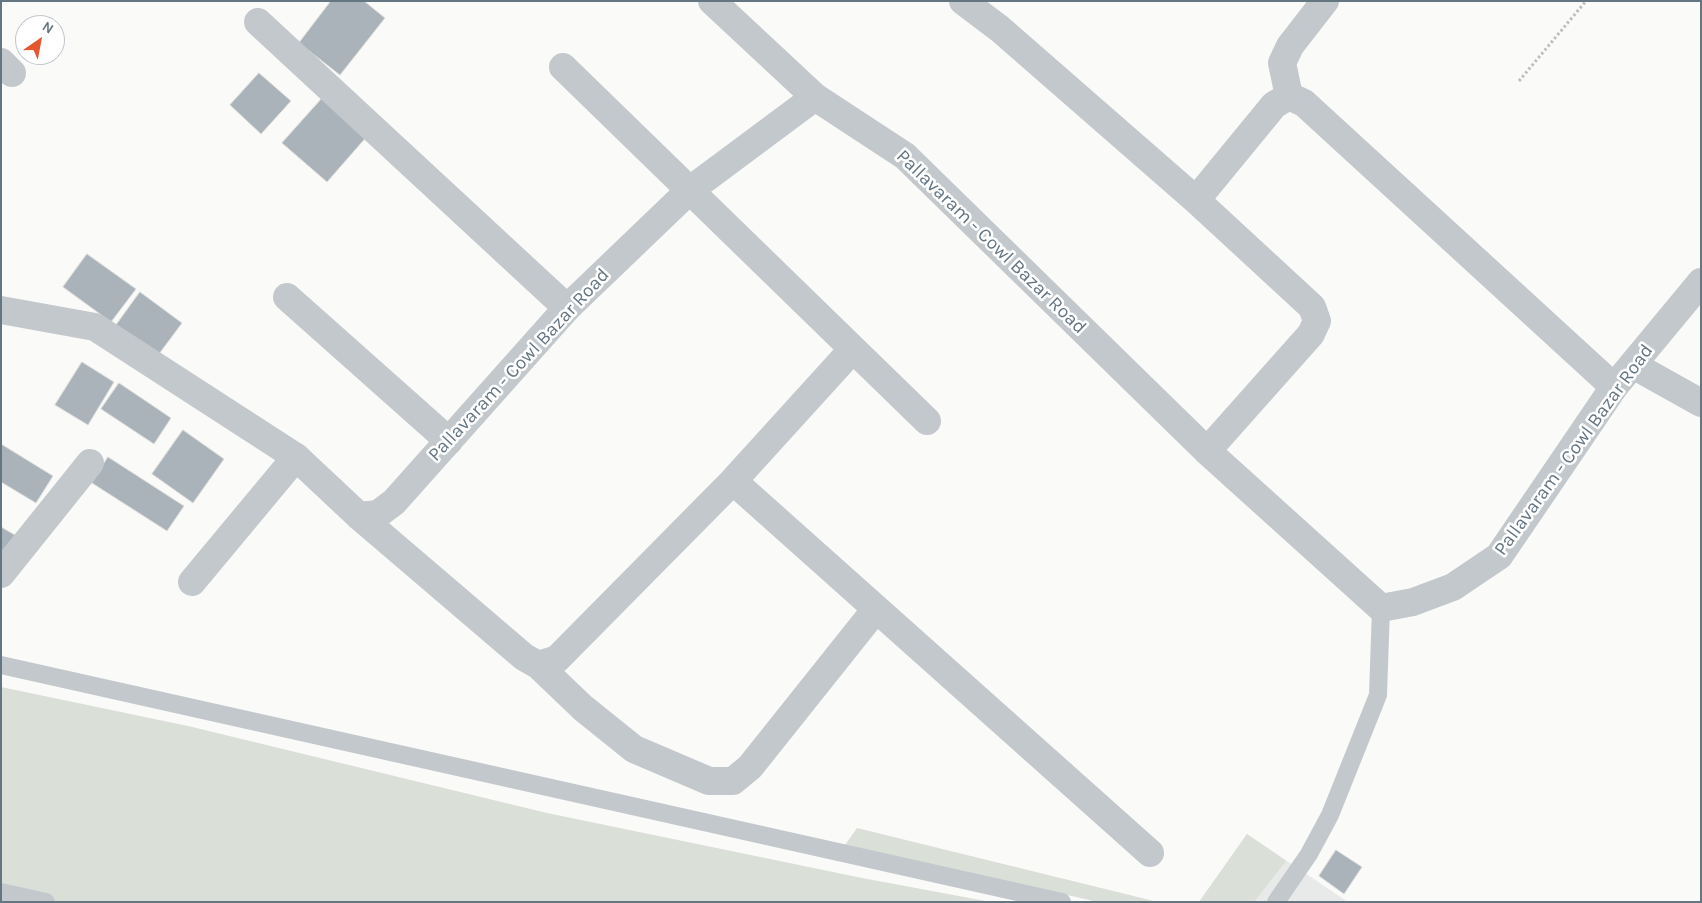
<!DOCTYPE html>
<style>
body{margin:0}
#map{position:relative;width:1702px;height:903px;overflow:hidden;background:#fafaf8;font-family:Karla,sans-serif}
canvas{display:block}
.frame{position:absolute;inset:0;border:2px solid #657683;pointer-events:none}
.north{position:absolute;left:15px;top:15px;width:50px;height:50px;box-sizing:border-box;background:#fff;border:1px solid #c1c8cd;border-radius:50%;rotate:33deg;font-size:14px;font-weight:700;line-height:20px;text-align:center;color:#657683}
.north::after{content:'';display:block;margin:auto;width:18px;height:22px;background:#e4572e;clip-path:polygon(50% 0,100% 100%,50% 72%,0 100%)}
</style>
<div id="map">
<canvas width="1702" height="903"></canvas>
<div class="frame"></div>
<div class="north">N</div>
</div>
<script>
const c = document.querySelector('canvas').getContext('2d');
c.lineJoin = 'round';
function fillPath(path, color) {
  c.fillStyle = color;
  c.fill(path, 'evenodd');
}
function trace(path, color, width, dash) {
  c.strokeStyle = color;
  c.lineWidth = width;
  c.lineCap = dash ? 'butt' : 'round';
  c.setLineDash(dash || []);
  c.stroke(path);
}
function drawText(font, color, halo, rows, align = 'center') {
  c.font = font + ' Karla,sans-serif';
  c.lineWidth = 5;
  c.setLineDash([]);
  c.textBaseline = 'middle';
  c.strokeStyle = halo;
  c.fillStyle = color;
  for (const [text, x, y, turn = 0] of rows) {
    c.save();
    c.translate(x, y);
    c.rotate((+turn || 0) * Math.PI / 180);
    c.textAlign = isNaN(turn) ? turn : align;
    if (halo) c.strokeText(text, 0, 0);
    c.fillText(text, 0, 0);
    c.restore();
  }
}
fillPath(new Path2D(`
 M 1247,834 L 1348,902 L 1199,902 Z`), '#e8e9e9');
fillPath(new Path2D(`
 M 1,687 L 188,726 L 547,813 L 862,878 L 991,902 L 26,902 L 1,896 Z
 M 857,828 L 1158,902 L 1098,902 L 845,845 Z
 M 1247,834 L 1286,861 L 1254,902 L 1199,902 Z`), '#dadfd7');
const building = new Path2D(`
 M 331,1 L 364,1 L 385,18 L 340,75 L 299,43 Z
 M 259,73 L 291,101 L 261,134 L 230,105 Z
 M 325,95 L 369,134 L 327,182 L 282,143 Z
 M 87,254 L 136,289 L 111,322 L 63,287 Z
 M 140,292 L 182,323 L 156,358 L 114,328 Z
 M 82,362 L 114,382 L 88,425 L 55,405 Z
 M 119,383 L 171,418 L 154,444 L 101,409 Z
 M 183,430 L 224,459 L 193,503 L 152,474 Z
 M 1,444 L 53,476 L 36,503 L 1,482 Z
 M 108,457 L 184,506 L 167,531 L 92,483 Z
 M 1,527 L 20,538 L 1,553 Z
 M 1336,850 L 1362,867 L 1344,894 L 1319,876 Z`);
fillPath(building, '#aab3b9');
trace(building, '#dcdcda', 1);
trace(new Path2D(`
 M 1519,81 L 1586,1`), '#bbbfc2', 3, [2.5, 2.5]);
trace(new Path2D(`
 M 1,665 L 1062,902
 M 1,892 L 46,902
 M 1276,902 L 1309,854 L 1330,815 L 1378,695 L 1381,608`), '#c3c8cc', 18);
trace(new Path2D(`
 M 712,1 L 815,97
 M 963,1 L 1000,29 L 1196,200 L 1312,307 L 1317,321 L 1311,334 L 1207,451
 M 258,22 L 567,308
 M 1,62 L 12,73
 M 563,67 L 927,421
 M 1289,96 L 1282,63 L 1290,46 L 1325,1
 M 1196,200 L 1274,105 L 1289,96 L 1304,103 L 1614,387
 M 287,297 L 449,441
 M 1633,365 L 1701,403
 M 733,481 L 1150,853
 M 359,516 L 524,657 L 538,665 L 557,659 L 733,481 L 853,349
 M 1,574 L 90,463
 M 192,582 L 296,457
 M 538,665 L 583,708 L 634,749 L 709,781 L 733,781 L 750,767 L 876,609`), '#c3c8cc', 28);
trace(new Path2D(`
 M 1,310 L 95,327 L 296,457 L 359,516 L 378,514 L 394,502 L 567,308 L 690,190 L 815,97 L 905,156 L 1207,451 L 1381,608 L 1413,602 L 1453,587 L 1499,556 L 1614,387 L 1701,282`), '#c3c8cc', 28);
drawText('19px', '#657683', '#fff', [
 ["Pallavaram - Cowl Bazar Road",991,242,44],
 ["Pallavaram - Cowl Bazar Road",519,365,-47],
 ["Pallavaram - Cowl Bazar Road",1574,450,-54]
]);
</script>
